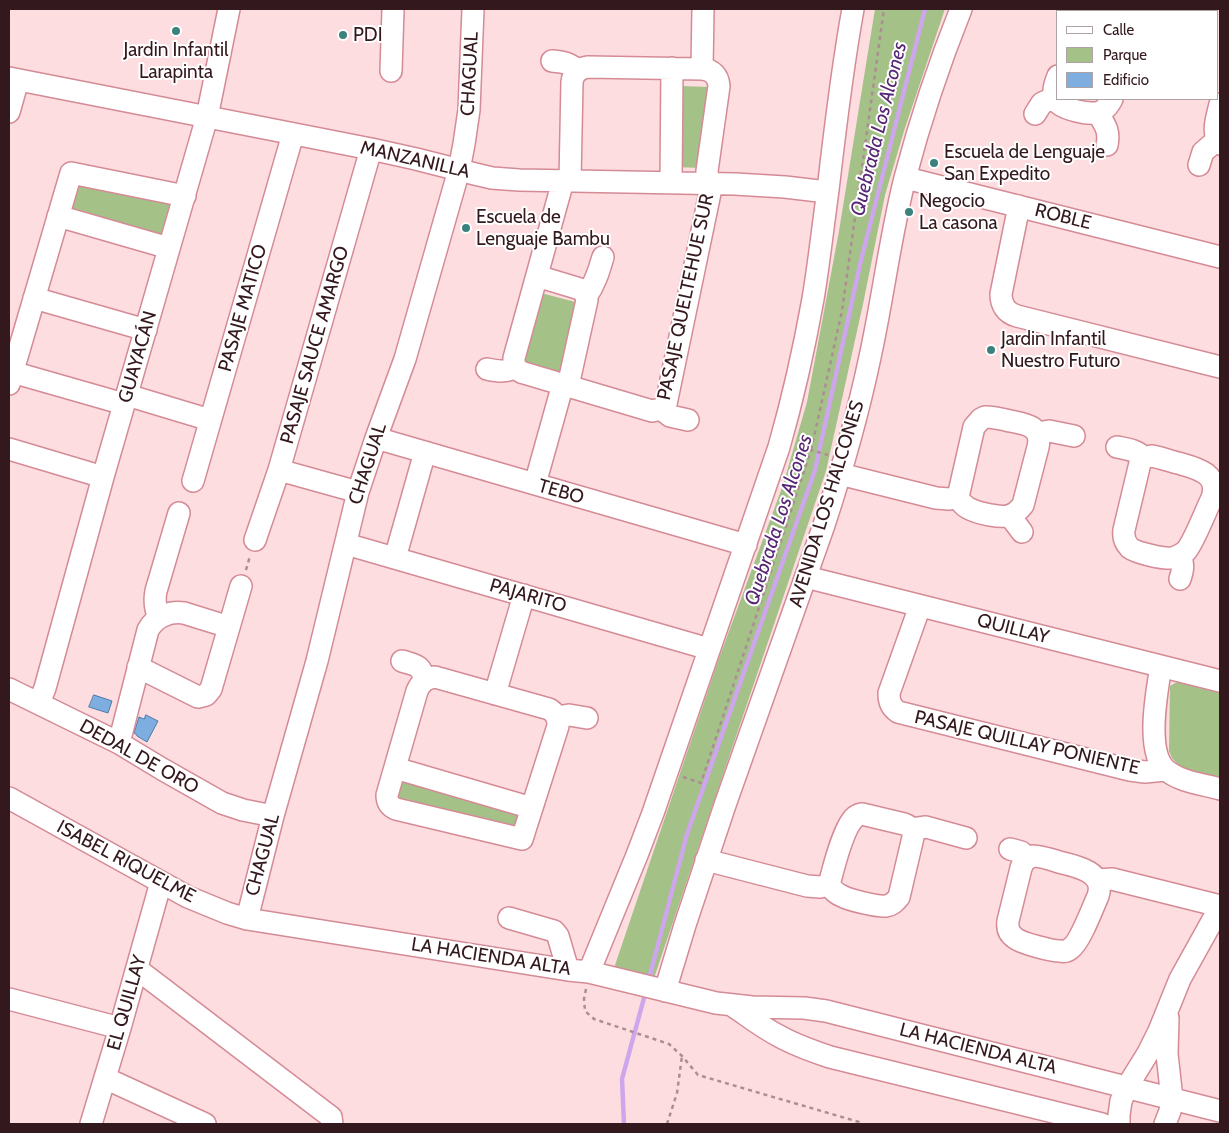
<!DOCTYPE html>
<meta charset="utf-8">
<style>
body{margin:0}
#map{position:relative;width:1229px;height:1133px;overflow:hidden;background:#fddde0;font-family:Cabin,sans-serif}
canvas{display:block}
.frame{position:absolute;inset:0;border:10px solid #33181d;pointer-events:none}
.legend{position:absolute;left:1056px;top:10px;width:162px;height:90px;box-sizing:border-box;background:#fff;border:1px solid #ada3a5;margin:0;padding:6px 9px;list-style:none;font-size:15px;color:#33181d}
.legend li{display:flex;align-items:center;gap:10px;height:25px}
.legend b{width:25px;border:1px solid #ada3a5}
</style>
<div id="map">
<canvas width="1229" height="1133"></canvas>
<div class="frame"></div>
<ul class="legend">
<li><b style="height:6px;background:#fff"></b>Calle</li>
<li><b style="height:14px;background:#a4c188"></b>Parque</li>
<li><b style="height:14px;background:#7eaee0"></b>Edificio</li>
</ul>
</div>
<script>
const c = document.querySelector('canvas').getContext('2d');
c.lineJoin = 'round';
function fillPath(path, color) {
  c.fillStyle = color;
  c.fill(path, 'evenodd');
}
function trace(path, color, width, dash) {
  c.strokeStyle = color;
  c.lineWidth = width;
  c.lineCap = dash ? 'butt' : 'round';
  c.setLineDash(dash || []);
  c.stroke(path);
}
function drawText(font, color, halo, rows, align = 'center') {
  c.font = font + ' Cabin,sans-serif';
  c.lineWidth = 4;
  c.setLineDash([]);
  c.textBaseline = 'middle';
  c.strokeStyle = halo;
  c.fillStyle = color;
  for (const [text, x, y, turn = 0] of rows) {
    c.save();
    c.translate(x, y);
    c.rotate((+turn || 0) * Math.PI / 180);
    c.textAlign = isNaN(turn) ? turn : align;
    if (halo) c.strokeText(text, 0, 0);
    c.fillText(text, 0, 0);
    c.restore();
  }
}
fillPath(new Path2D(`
 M 875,9 L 945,9 L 904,131 L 885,195 L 863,304 L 826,471 L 652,984 L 613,971 L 718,661 L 783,485 L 807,402 L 839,231 Z
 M 680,86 L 710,87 L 702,168 L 674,167 Z
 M 75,180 L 171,200 L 159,242 L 66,213 Z
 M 541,293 L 583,304 L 561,379 L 520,368 Z
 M 1177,682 L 1220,693 L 1220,779 L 1181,768 L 1172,758 L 1169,751 L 1170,686 Z
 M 399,775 L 525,809 L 518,835 L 392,801 Z`), '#a4c188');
trace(new Path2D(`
 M 650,975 L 687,834 L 815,470 L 861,260 L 925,9
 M 624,1124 L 622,1079 L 644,998`), '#cda6eb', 4.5);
const building = new Path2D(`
 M 94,695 L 112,701 L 108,713 L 89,707 Z
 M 146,715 L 158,721 L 147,742 L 137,736 L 137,735 L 134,733 L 139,717 L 144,719 Z`);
fillPath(building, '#7eaee0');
trace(building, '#4c7baa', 1);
const minor = new Path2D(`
 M 1134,11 L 1134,9
 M 552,61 C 563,62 571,63 577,71
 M 702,69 L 703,9
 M 391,71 L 393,9
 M 1058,76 C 1055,83 1052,92 1055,99 C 1059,109 1093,117 1102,111 C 1107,108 1110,103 1112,99
 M 9,78 L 371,149 L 416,159 L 475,174 L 492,178 L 519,180 L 735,184 L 785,187 L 827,192
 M 1220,104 C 1217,118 1211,132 1220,144
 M 9,112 L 18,80
 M 1098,113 C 1105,125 1110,131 1107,145
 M 1035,114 L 1042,103 L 1054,98
 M 1199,165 L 1203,152 L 1217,140
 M 906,178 L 1220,257
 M 671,183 L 672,68
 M 1019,206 L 1001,294 C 1001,305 1006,313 1017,316 L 1220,367
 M 58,216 L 169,248
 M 586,297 C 595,284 599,271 603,257
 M 34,298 L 146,330
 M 515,367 L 521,372 L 524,373 L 652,411 L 661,409 L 666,404 L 710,193 L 707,171 L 719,86 C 718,76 713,70 702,69 L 588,67 C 579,68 573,73 572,82 L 570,181
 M 515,367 L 514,363 L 514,358 L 563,181
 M 487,369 C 497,371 506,373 515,367
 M 12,372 L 124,404
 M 9,384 L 71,173 L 185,196
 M 127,395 L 210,420
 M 661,409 L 670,416 L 688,420
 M 985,417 C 994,417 1002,419 1010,421 C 1025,424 1043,426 1038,447 L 1023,505 C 1019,510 1016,513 1011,515 C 1002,519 977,513 968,508 C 964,506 960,501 958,497 L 974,427 L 981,419 Z
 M 1037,433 L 1049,431 L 1074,436
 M 376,438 L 746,545
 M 1117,447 C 1127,449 1137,450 1144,458
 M 9,449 L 103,477
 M 1151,456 C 1160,457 1169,461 1178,463 C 1196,468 1220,473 1212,498 C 1206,510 1194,542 1186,551 C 1182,554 1177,557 1172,558 C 1163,559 1137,553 1130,548 C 1125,543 1123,537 1124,530 L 1140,463 L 1144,458 Z
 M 279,470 L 358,492
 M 840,474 L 936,498 L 949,499 L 958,497
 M 193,481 L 293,134
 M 535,484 L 561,391 L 570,377 L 587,300 L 585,293 L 580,289 L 537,276
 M 1010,516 L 1022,532
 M 255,540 L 279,470 L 371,149
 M 346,544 L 709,649
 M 1180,555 C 1184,564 1183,570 1180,579
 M 395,558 L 425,452
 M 806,577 L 1220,681
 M 920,606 L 889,693 C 889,702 891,707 898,712 L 1130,770 L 1145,772 L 1165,770
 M 159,618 C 155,609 154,601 156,591 L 179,513
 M 402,661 C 417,666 420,664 425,680
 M 1161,666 C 1157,691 1145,752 1166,770 C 1180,782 1203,784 1220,789
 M 138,667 L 198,697 L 206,695 L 211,689 L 241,586
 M 435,677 L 549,709 C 556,713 558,718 558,726 L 522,839 L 396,809 C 389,806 387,802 387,795 L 417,691 C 421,682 426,678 435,677 Z
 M 9,689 L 119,743 L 162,769 L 222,803 L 243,810 L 273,816
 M 495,694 L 524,595
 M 39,703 L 45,688 L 103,477 L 207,117 L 229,9
 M 557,717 L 569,715 L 587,718
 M 119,743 L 148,630 C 155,617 169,611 184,613 L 229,627
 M 395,768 L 532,808
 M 9,798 L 188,897 L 227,913 L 247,919 L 568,970 L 589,972 L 716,1003 L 752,1007 L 804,1008 L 826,1011 L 1220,1111
 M 862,814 L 904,824 C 910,826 912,828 914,833 L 899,897 C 895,902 892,905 886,906 C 878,907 849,900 842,896 C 836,894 833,890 829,885 C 833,869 843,829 854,818 C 857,815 858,815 862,814 Z
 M 912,829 L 926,827 L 966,838
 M 1010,849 L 1021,852 L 1028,858
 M 1032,856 C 1041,856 1050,859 1059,862 C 1076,866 1106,872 1098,896 C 1093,907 1080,942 1071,948 C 1068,951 1064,952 1060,951 C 1051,951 1021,943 1015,938 C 1009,934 1007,928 1008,921 L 1021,868 L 1024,861 Z
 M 706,860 L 807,886 L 820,887 L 829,885
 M 1097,880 L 1112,879 L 1220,906
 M 509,918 L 554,931 L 558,936 L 568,970
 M 247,919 L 273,816 L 317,661 L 358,492 L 376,438 L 405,359 L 459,170 L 464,144 L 469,110 L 473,9
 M 137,969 L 331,1117 L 332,1124
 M 589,972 L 637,855 L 653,813 L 779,447 C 793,398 804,349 813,299 C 819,263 823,226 828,190 C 835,129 842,69 853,9
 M 665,991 L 685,925 L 725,805 L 824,525 C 842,470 858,414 870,357 C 883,298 890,237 905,178 C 920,121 939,64 961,9
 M 9,999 L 120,1028
 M 733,1006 C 748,1016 763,1028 779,1036 C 795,1045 812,1051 830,1057 L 1102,1124
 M 105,1078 L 205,1124
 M 91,1124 L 120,1028 L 161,882
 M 1119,1124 L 1119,1115 L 1121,1101 L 1127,1087 L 1148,1053 L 1159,1031 L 1180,979 L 1220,907
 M 1165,1124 L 1170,1111 L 1172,1099 L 1167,1054 L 1168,1018`);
trace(minor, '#d48b96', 24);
trace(new Path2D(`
 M 811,450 L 842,311 L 884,9
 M 246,570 L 250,556
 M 683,777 L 701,783 L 811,450 L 828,455
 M 586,989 L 584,999 L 585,1011 L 594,1019 L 669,1044 L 682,1056 L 698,1075 L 859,1122 L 860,1124
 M 667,1124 L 677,1093 L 682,1056`), '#ac8e92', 2.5, [4, 4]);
trace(minor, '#fff', 21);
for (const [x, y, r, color] of [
 [176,31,5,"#3b827e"],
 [343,35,5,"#3b827e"],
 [934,163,5,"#3b827e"],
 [909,212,5,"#3b827e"],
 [466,228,5,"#3b827e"],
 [991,350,5,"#3b827e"]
]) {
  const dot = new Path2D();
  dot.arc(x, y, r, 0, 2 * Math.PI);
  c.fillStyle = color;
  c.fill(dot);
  trace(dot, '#fff', 2);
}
drawText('19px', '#33181d', '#fff', [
 ["PDI",353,35],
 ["Jardin Infantil",176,50,"center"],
 ["Larapinta",176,72,"center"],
 ["Escuela de Lenguaje",944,152],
 ["San Expedito",944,174],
 ["Negocio",919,201],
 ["La casona",919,223],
 ["Escuela de",476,217],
 ["Lenguaje Bambu",476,239],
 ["Jardin Infantil",1001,339],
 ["Nuestro Futuro",1001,361]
], 'left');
drawText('19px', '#33181d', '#fff', [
 ["CHAGUAL",470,74,-87],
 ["MANZANILLA",415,160,13],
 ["ROBLE",1063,217,14],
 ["PASAJE QUELTEHUE SUR",686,297,-78],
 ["PASAJE MATICO",243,308,-74],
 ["PASAJE SAUCE AMARGO",315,345,-74],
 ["GUAYACÁN",138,357,-74],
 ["CHAGUAL",368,464,-72],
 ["TEBO",561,492,16],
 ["AVENIDA LOS HALCONES",827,504,-73],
 ["PAJARITO",528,596,16],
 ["QUILLAY",1013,629,14],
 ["PASAJE QUILLAY PONIENTE",1027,743,13],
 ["DEDAL DE ORO",139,757,29],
 ["CHAGUAL",263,855,-75],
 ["ISABEL RIQUELME",126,862,28],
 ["LA HACIENDA ALTA",491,957,9],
 ["EL QUILLAY",127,1003,-74],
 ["LA HACIENDA ALTA",978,1049,14]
]);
drawText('italic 20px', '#582676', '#fff', [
 ["Quebrada Los Alcones",879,129,-76],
 ["Quebrada Los Alcones",779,520,-72]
]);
</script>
